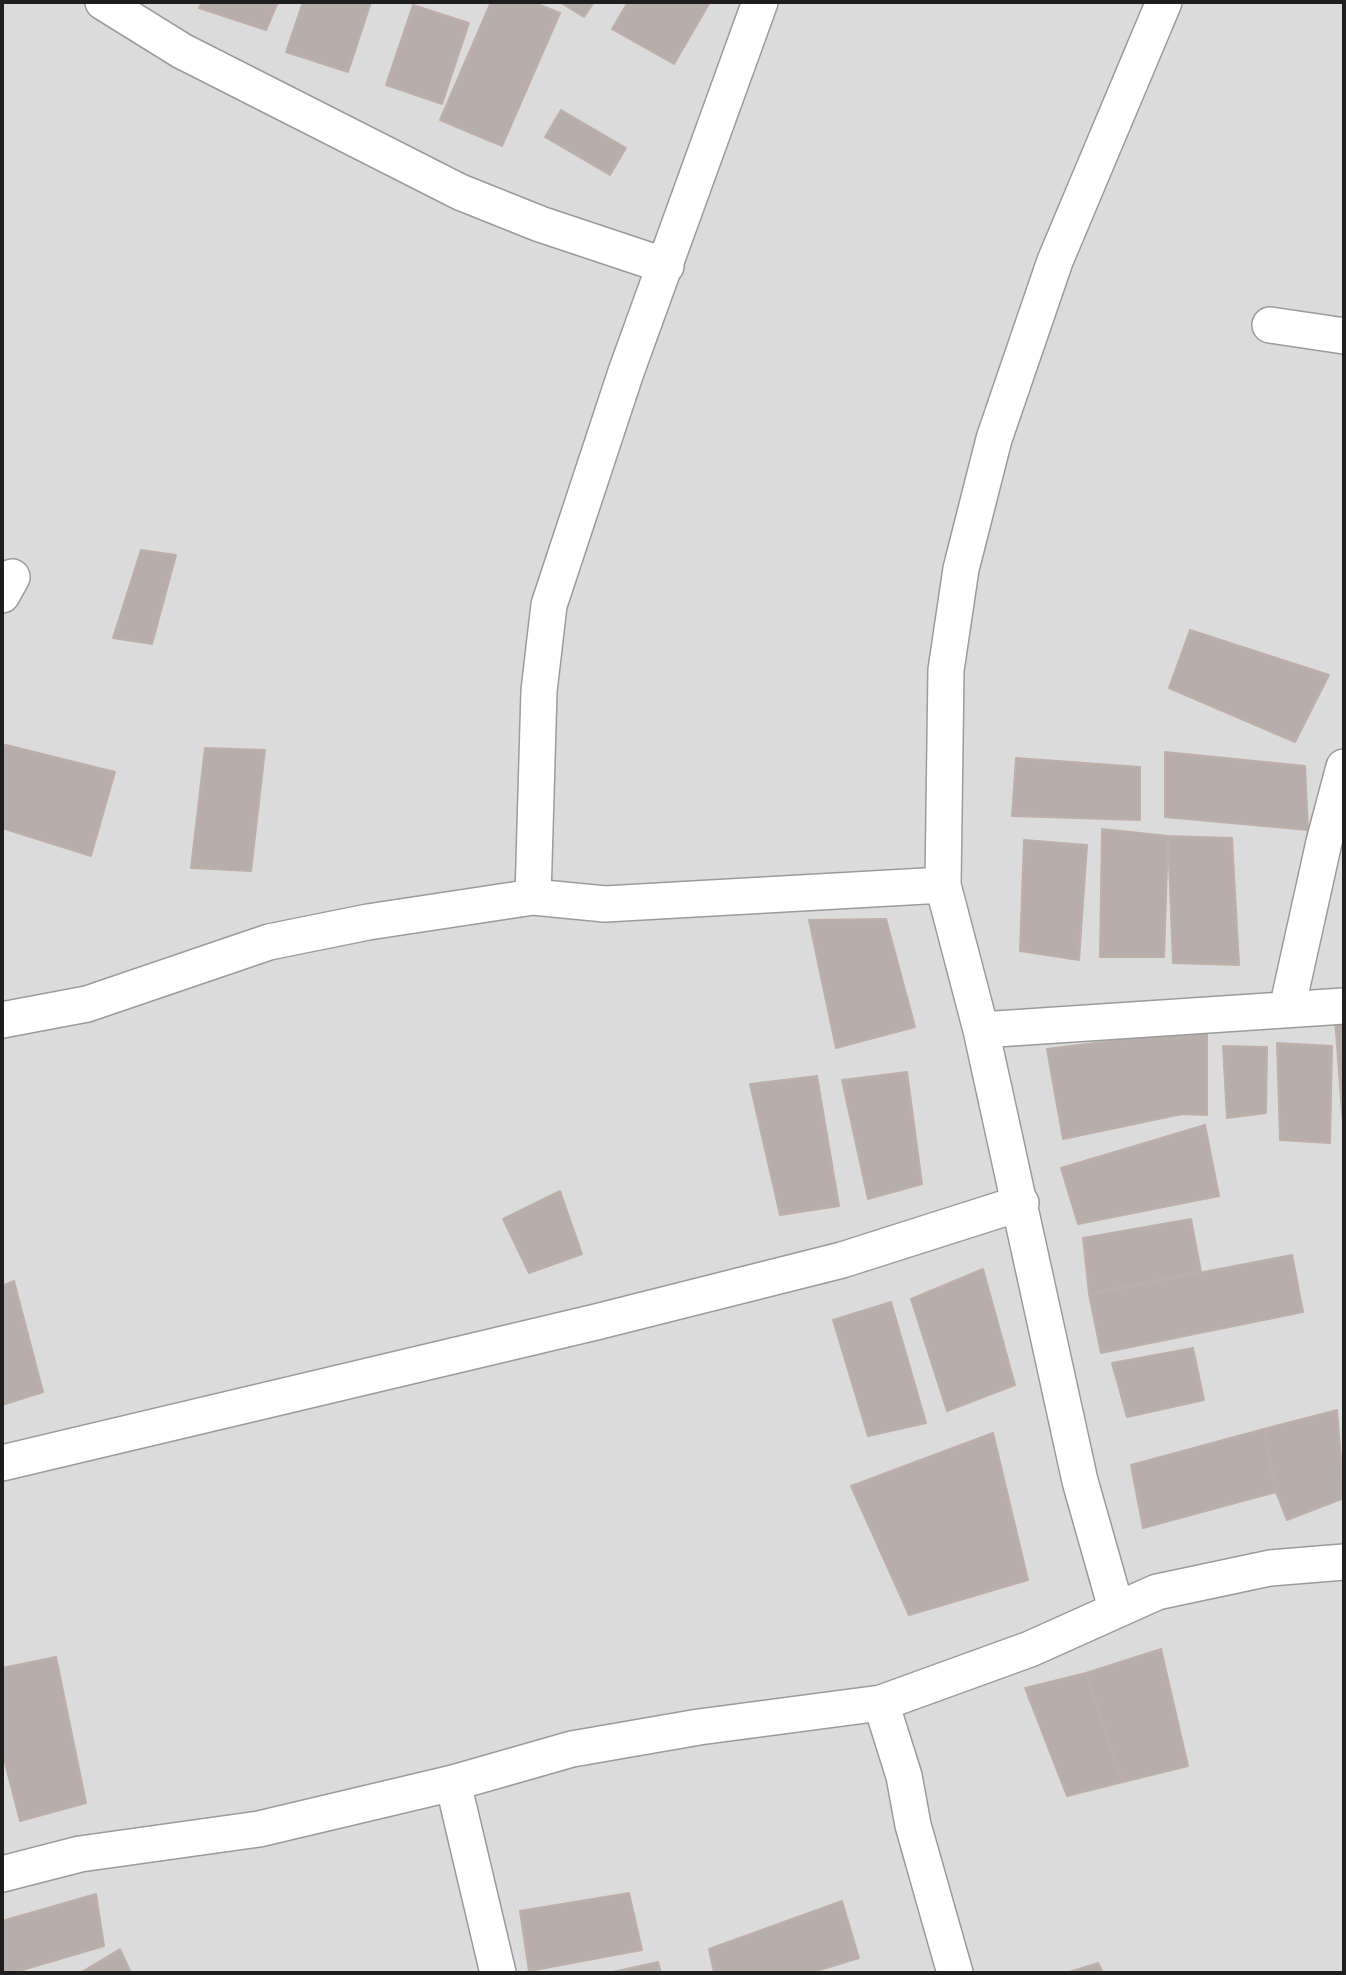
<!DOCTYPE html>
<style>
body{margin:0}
#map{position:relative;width:1346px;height:1975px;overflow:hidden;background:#eee9e5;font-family:"Fira Sans Condensed",sans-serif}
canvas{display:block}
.frame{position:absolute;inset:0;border:4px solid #1e1e1e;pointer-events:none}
</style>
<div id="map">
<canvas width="1346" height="1975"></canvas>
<div class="frame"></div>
</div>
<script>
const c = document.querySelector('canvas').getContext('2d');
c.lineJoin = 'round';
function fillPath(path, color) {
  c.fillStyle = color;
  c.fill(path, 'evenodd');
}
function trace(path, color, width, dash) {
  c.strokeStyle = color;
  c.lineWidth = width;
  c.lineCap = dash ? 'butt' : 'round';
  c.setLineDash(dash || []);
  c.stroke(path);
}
fillPath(new Path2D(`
 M 2,2 L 1344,2 L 1344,1973 L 2,1973 Z`), '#dcdbdb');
const building = new Path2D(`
 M 202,2 L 278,2 L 266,30 L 199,8 Z
 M 303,2 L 371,2 L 348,72 L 286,52 Z
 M 491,2 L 533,2 L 560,13 L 502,146 L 440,120 Z
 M 560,2 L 594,2 L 584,17 Z
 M 628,2 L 710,2 L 674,64 L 612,29 Z
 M 413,5 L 469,23 L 442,104 L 386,85 Z
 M 561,110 L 626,148 L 610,175 L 545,137 Z
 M 141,550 L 176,555 L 152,644 L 113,638 Z
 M 1190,630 L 1329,675 L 1295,742 L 1169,688 Z
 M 2,744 L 115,772 L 91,856 L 2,828 Z
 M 205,748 L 265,750 L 251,871 L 191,868 Z
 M 1165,752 L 1305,766 L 1308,830 L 1165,817 Z
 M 1016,758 L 1140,767 L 1140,820 L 1012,816 Z
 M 1102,829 L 1168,836 L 1164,957 L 1100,957 Z
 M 1168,836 L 1232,838 L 1239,965 L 1173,963 Z
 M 1024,840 L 1087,845 L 1079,960 L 1020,951 Z
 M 886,919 L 915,1027 L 836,1048 L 809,920 Z
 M 1335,1019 L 1344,1020 L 1344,1138 Z
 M 1207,1029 L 1207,1115 L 1182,1114 L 1063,1139 L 1047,1049 Z
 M 1277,1043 L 1332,1046 L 1330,1143 L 1280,1140 Z
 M 1223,1046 L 1267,1047 L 1266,1113 L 1227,1118 Z
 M 907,1072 L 922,1184 L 868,1199 L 842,1080 Z
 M 817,1076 L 839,1206 L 780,1215 L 750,1084 Z
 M 1205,1125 L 1219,1196 L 1078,1224 L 1061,1168 Z
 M 560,1191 L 582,1254 L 529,1273 L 503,1219 Z
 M 1191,1219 L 1201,1272 L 1089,1294 L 1083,1238 Z
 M 1292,1255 L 1303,1312 L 1101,1353 L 1089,1294 Z
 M 983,1269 L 1015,1385 L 947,1411 L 911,1299 Z
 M 14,1281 L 43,1392 L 2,1405 L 2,1286 Z
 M 891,1302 L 926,1423 L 868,1436 L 833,1320 Z
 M 1193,1348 L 1204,1400 L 1127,1417 L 1112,1363 Z
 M 1337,1410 L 1344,1498 L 1287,1520 L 1276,1492 L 1264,1429 Z
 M 1264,1429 L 1276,1492 L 1143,1528 L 1131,1465 Z
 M 993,1433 L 1028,1580 L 909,1615 L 851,1486 Z
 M 1161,1649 L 1188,1766 L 1123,1782 L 1086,1673 Z
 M 56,1657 L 86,1803 L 20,1821 L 2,1751 L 2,1668 Z
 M 1086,1673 L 1123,1782 L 1067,1796 L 1025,1688 Z
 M 629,1893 L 642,1950 L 529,1971 L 520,1911 Z
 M 96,1894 L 104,1946 L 12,1973 L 2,1973 L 2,1921 Z
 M 842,1901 L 859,1958 L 810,1973 L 714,1973 L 709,1949 Z
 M 120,1949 L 131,1973 L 80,1973 Z
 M 658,1962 L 661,1973 L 608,1973 Z
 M 1098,1963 L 1103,1973 L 1066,1973 Z`);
fillPath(building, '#b7aeab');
trace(building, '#beafa9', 2);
const street = new Path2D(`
 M 103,2 L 182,51 L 460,192 L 540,224 L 666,266
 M 1270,325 L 1344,336
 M 2,595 L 12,577
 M 533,897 L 539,691 L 549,605 L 626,372 L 760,2
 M 1287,1009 L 1324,842 L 1344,767
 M 2,1020 L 87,1004 L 269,942 L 368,922 L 533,897 L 605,904 L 943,885
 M 981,1030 L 1344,1006
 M 2,1463 L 596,1322 L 842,1260 L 1021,1203
 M 1116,1608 L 1080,1481 L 981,1030 L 943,885 L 946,670 L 961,569 L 994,439 L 1055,261 L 1164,2
 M 453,1783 L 498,1973
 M 2,1874 L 80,1854 L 259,1829 L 453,1783 L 572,1749 L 699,1727 L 881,1703
 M 955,1973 L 913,1825 L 904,1776 L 881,1703 L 1030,1649 L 1157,1592 L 1270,1568 L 1344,1562`);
trace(street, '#9b9b9b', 38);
trace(street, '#fff', 35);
</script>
